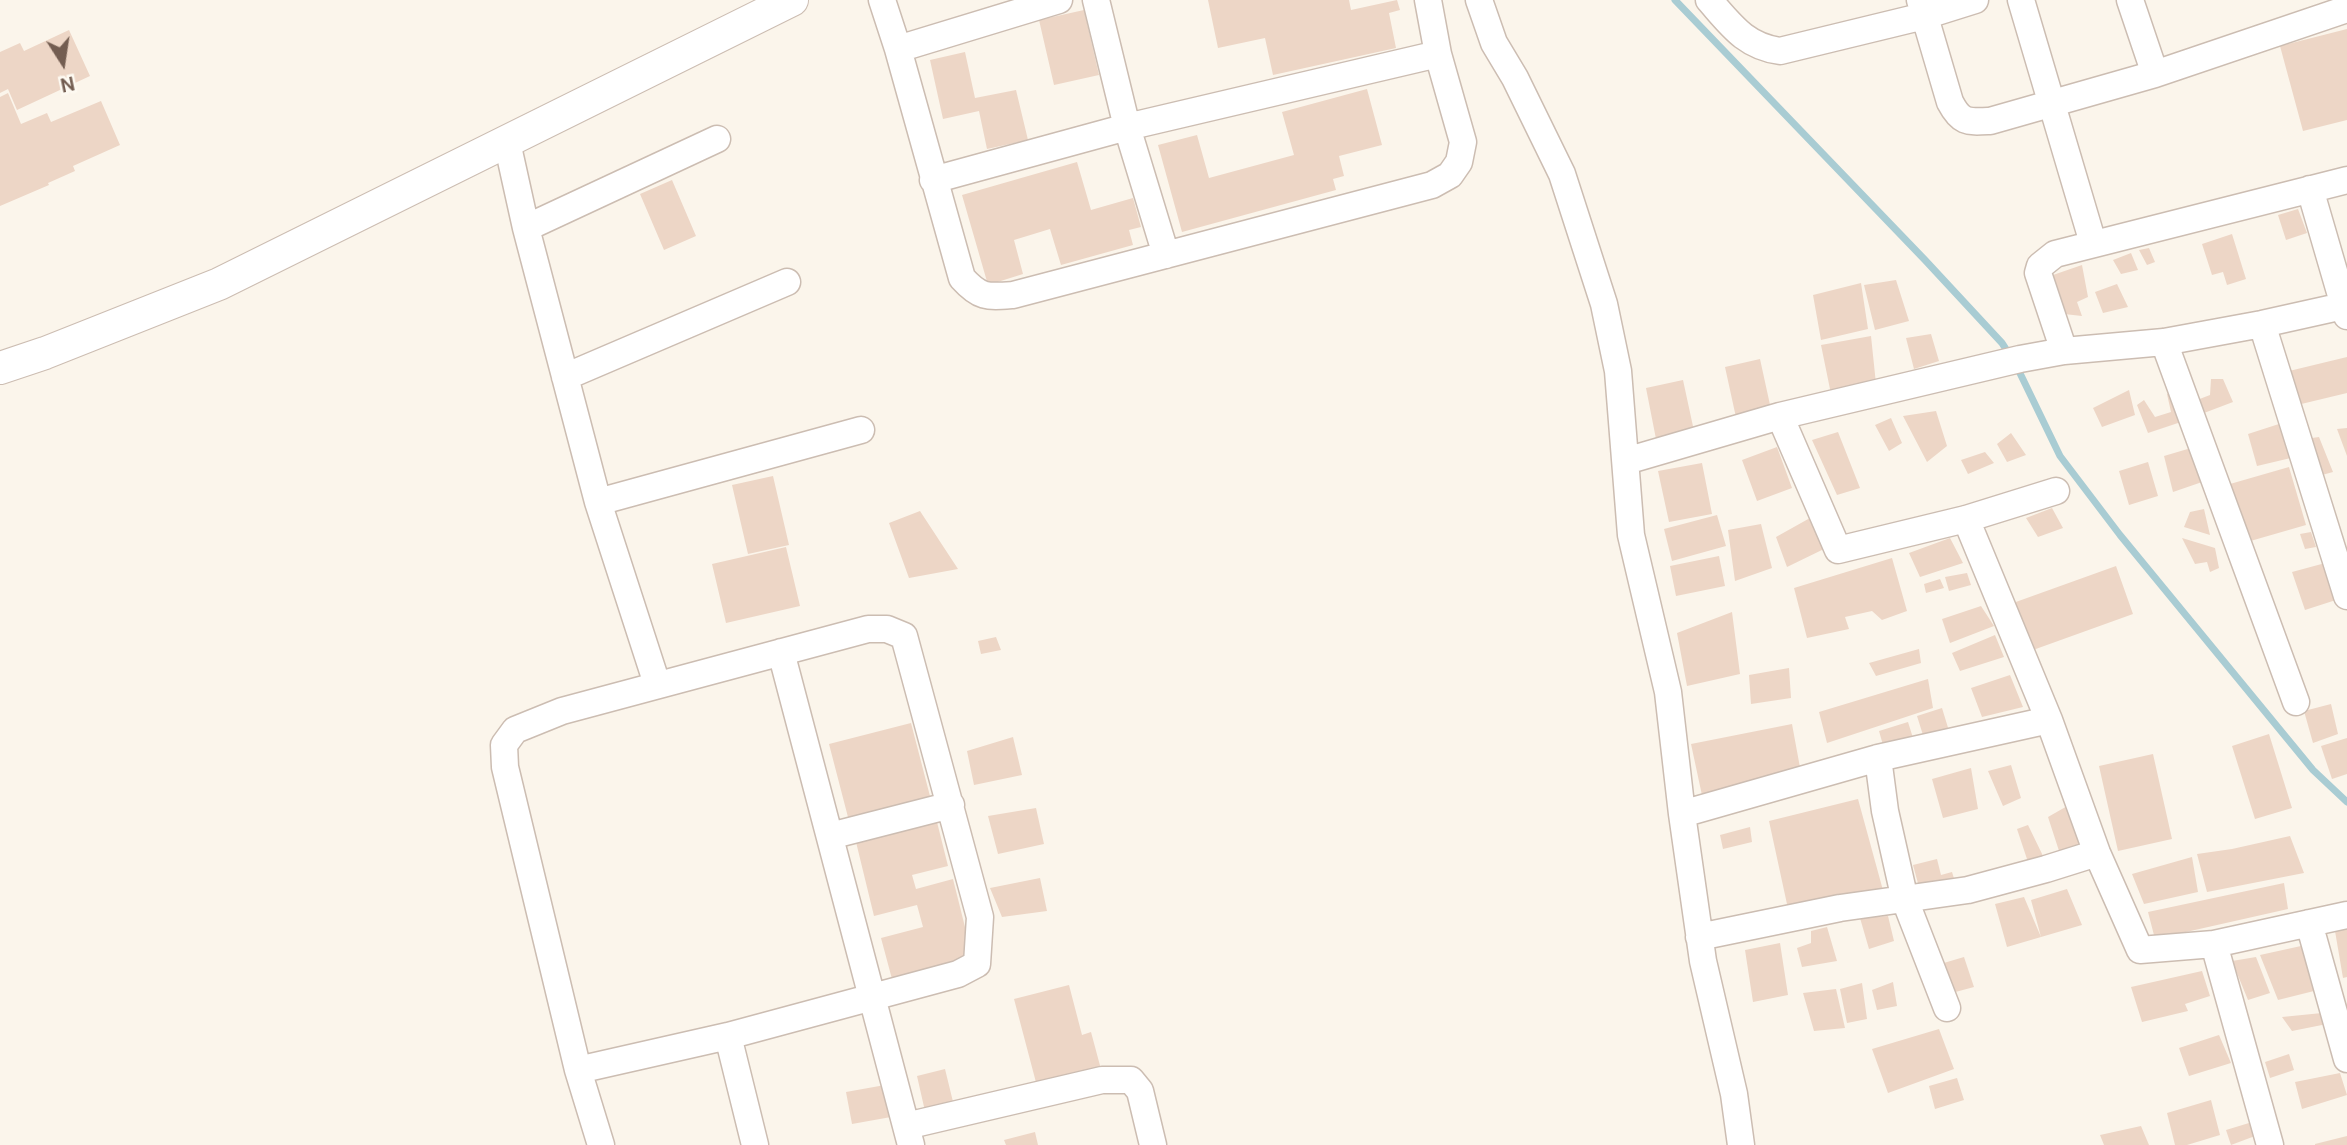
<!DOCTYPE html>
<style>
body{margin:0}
#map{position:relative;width:2347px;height:1145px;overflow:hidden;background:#fbf5eb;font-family:"DM Sans",sans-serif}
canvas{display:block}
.north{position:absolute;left:28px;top:28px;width:70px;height:70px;-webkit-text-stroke:5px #fdf9f1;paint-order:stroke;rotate:168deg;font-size:19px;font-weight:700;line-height:28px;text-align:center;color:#735d51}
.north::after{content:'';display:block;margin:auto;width:24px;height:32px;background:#735d51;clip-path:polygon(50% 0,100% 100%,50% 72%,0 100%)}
</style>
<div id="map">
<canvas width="2347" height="1145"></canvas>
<div class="north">N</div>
</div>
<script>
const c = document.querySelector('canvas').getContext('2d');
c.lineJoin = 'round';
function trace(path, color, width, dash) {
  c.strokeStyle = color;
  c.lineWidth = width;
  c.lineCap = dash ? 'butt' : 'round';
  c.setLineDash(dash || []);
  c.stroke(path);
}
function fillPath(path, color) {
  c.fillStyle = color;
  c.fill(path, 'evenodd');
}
trace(new Path2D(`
 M 1675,0 L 1925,260 L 2002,343 L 2011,357
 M 2017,367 L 2060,456 L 2120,535 L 2313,770 L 2347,802`), '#a9ccd3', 7);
fillPath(new Path2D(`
 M 1208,0 L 1349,0 L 1351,10 L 1397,0 L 1400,10 L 1389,13 L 1396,48 L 1273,75 L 1265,38 L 1218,48 Z
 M 1084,10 L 1099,75 L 1054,85 L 1039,20 Z
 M 2347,29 L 2347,120 L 2303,131 L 2280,46 Z
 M 69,30 L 90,76 L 17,110 L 8,89 L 0,93 L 0,52 L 20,43 L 24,51 Z
 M 965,52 L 975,98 L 1016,90 L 1028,140 L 987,149 L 979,111 L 943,119 L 930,60 Z
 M 1367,89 L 1382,145 L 1339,156 L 1344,176 L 1333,179 L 1336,190 L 1182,232 L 1158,145 L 1197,135 L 1209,178 L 1294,155 L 1282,112 Z
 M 8,93 L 21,124 L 47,113 L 51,122 L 101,101 L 120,145 L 73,166 L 75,171 L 48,183 L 49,185 L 0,206 L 0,97 Z
 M 1077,162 L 1091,210 L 1133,198 L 1141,227 L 1129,230 L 1133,245 L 1061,265 L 1050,229 L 1014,240 L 1023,274 L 988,285 L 962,195 Z
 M 672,180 L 696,236 L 664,250 L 640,194 Z
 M 2298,209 L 2307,233 L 2286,240 L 2278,215 Z
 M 2232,234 L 2246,279 L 2227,285 L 2223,272 L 2212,275 L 2202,244 Z
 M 2149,248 L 2155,262 L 2147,265 L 2139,250 Z
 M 2131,253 L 2138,270 L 2121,274 L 2113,260 Z
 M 2082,265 L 2088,297 L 2077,302 L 2082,316 L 2064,314 L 2053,275 Z
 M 1896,280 L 1909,321 L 1875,330 L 1864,285 Z
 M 1861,283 L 1868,329 L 1821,340 L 1813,295 Z
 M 2117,284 L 2128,307 L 2103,313 L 2095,292 Z
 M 1931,334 L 1939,361 L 1914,369 L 1906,338 Z
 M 1871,336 L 1876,384 L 1831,394 L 1821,345 Z
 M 2347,357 L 2347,393 L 2293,406 L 2285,372 Z
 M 1760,359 L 1772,414 L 1737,422 L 1725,367 Z
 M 2211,379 L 2223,379 L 2233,402 L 2204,413 L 2197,400 L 2210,395 Z
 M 1683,380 L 1694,431 L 1656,439 L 1646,388 Z
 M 2129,390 L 2135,415 L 2102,427 L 2093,408 Z
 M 2173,391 L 2184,421 L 2148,433 L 2137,405 L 2144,400 L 2155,417 L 2171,412 L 2167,394 Z
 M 1936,411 L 1947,446 L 1927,462 L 1903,416 Z
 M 1891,418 L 1902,443 L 1889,451 L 1875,425 Z
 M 2282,423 L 2295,457 L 2257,466 L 2248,434 Z
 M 2347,428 L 2347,456 L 2337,429 Z
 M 1838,432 L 1860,488 L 1837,495 L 1812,440 Z
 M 2011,433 L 2026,455 L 2007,462 L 1997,444 Z
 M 2319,437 L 2333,472 L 2322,475 L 2305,439 Z
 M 1777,447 L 1792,488 L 1757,501 L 1742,460 Z
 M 2191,448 L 2205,481 L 2173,492 L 2164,456 Z
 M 1985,452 L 1994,463 L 1968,474 L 1961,460 Z
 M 2148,462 L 2158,496 L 2129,505 L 2119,471 Z
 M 1702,463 L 1712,514 L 1669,522 L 1658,471 Z
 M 2289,467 L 2306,525 L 2247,542 L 2230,484 Z
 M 773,476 L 789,545 L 748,554 L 732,485 Z
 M 2052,508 L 2063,528 L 2038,537 L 2026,518 Z
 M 2204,509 L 2210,535 L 2184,527 L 2190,512 Z
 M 920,511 L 958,569 L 909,578 L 889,523 Z
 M 1717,515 L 1726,546 L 1672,561 L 1664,529 Z
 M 1810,518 L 1824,549 L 1787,567 L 1776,537 Z
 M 1761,524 L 1772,568 L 1735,581 L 1728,530 Z
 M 2311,532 L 2316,547 L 2305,549 L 2300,534 Z
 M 1950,538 L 1963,563 L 1920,577 L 1909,553 Z
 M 2182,538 L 2215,548 L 2219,568 L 2210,572 L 2207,562 L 2195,564 Z
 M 786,547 L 800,606 L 726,623 L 712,564 Z
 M 1719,556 L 1725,586 L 1676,596 L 1670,566 Z
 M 1892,558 L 1907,611 L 1882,620 L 1872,611 L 1845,617 L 1849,629 L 1807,638 L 1794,588 Z
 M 2329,562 L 2339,599 L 2305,610 L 2292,572 Z
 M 2116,566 L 2133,614 L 2033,650 L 2021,618 L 2019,619 L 2013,603 Z
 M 1967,573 L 1971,585 L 1949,591 L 1945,577 Z
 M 1940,579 L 1944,588 L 1926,593 L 1924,584 Z
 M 1981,606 L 1994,626 L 1950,643 L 1942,619 Z
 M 1732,612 L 1740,674 L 1687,686 L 1677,633 Z
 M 1995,635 L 2004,657 L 1960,671 L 1952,653 Z
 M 996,637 L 1001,650 L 981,654 L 978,641 Z
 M 1919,649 L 1921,663 L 1876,676 L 1869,663 Z
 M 1789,668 L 1791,698 L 1751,704 L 1749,675 Z
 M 2010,675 L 2023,707 L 1982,717 L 1971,688 Z
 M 1928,679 L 1933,708 L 1827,743 L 1819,712 Z
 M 2331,704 L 2338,734 L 2313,743 L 2304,711 Z
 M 1942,708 L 1953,744 L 1928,751 L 1917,716 Z
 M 1908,722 L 1919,757 L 1889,766 L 1879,731 Z
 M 911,723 L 931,800 L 849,821 L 829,744 Z
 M 1792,724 L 1801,773 L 1703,800 L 1691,744 Z
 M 2269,734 L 2292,808 L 2255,819 L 2232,746 Z
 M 1013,737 L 1022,775 L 974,785 L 967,751 Z
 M 2347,738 L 2347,774 L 2332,779 L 2321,746 Z
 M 2153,754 L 2172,839 L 2118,851 L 2099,766 Z
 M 2011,765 L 2021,798 L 2003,806 L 1988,771 Z
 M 1971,768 L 1978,809 L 1943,818 L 1932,779 Z
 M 1858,799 L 1884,894 L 1790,918 L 1769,821 Z
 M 2069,805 L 2083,846 L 2060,854 L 2048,817 Z
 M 1036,808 L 1044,844 L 998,854 L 988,816 Z
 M 937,822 L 948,866 L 912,875 L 916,889 L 953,879 L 973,959 L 892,979 L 881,938 L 923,927 L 917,905 L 874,916 L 856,842 Z
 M 2028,825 L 2044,858 L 2028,862 L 2017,829 Z
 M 1750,827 L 1752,842 L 1723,849 L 1720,835 Z
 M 2290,836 L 2304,873 L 2207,892 L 2197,854 L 2232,849 Z
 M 2192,857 L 2198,892 L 2144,904 L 2132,874 Z
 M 1937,859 L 1941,875 L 1952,872 L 1957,888 L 1922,898 L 1913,865 Z
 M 1040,878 L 1047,911 L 1002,917 L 990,888 Z
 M 2284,883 L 2288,909 L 2155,939 L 2148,912 Z
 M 2067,889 L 2082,925 L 2041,937 L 2007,947 L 1995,904 L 2024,897 L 2041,937 L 2031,900 Z
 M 1888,916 L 1894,941 L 1869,949 L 1860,918 Z
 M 1827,927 L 1837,961 L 1802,967 L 1797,948 L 1811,943 L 1811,931 Z
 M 2347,929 L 2347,977 L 2343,978 L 2335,931 Z
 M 1780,943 L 1788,995 L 1753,1002 L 1745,950 Z
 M 2301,946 L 2314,991 L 2278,1000 L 2260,955 Z
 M 1964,957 L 1974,987 L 1948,994 L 1937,965 Z
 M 2256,957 L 2270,993 L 2248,1000 L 2232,961 Z
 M 2202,971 L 2210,996 L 2185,1004 L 2188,1011 L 2142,1022 L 2131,987 Z
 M 1893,982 L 1897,1006 L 1877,1010 L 1872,990 Z
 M 1862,983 L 1867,1019 L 1847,1023 L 1840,989 Z
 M 1069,985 L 1082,1035 L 1091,1032 L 1102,1073 L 1038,1090 L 1014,999 Z
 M 1836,989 L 1845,1028 L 1814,1031 L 1803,993 Z
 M 2322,1013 L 2327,1024 L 2292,1031 L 2282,1017 Z
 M 1939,1029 L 1954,1069 L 1888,1093 L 1872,1049 Z
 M 2219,1035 L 2231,1063 L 2189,1076 L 2179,1048 Z
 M 2289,1054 L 2294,1070 L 2270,1078 L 2265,1062 Z
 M 945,1069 L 956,1114 L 927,1120 L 917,1076 Z
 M 2340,1073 L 2347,1095 L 2302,1109 L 2295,1082 Z
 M 1957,1078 L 1964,1100 L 1935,1109 L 1929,1086 Z
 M 885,1085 L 891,1117 L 852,1124 L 846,1092 Z
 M 2211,1100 L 2220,1135 L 2187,1145 L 2175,1145 L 2167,1113 Z
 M 2249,1123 L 2255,1136 L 2231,1145 L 2226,1130 Z
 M 2141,1126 L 2149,1145 L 2104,1145 L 2100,1135 Z
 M 1035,1132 L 1038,1145 L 1006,1145 L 1004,1140 Z
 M 2347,1136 L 2347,1145 L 2315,1145 L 2315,1144 Z`), '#edd6c6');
const minor = new Path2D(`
 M 882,0 L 898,49 L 962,278 C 980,298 987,297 1013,295 L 1432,185 L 1450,175 L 1459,162 L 1463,142 L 1438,54 L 1428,0
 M 1096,0 L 1127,127 L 1166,255
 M 1479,0 L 1494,43 L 1515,78 L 1562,174 L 1604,304 L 1618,371 L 1631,535 L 1668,692 L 1682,814 L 1703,961 L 1734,1094 L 1741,1145
 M 1709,0 C 1731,25 1745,46 1780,51 L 1924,16 L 1975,0
 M 1920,0 L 1950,102 C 1961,123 1967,122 1990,121 L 2155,74 L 2347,9
 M 2021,0 L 2093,243
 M 2130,0 L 2155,74
 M 898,49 L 1059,0
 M 507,142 L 526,228 L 598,502 L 657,684
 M 933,180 L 1127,127 L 1438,54
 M 2310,189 L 2347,316
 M 526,228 L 717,139
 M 2262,324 L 2347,596
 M 2164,342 L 2296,702
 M 2064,351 L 2038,273 L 2040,266 L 2055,254 L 2347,180
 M 565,377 L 787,282
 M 1780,416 L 1838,550 L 1966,519 L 2056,491
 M 1626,461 L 1780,416 L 2020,359 L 2064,351 L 2164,342 L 2262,324 L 2343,306
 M 598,502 L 861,430
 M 1966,519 L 2049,720 L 2097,853 L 2140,950 L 2214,944 L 2347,915
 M 781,652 L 911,1145
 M 1878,758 L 1885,811 L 1905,900 L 1947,1008
 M 1682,814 L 1878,758 L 2049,720
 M 830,836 L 951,805
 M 2309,923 L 2347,1059
 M 1699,937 L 1840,908 L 1968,890 L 2046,869 L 2097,853
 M 2214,944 L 2270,1145
 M 728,1036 L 755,1145
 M 578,1070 L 728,1036 L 958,974 L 977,964 L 980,917 L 904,636 L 887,629 L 868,629 L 562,711 L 515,730 L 504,745 L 505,767 L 578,1070 L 601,1145
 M 906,1126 L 1102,1080 L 1131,1080 L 1140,1091 L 1153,1145`);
const tertiary = new Path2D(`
 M 0,368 L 45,353 L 219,284 L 792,0`);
trace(minor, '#ccbdb2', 29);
trace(tertiary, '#ccbdb2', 34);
trace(minor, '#fff', 26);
trace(tertiary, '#fff', 32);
</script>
